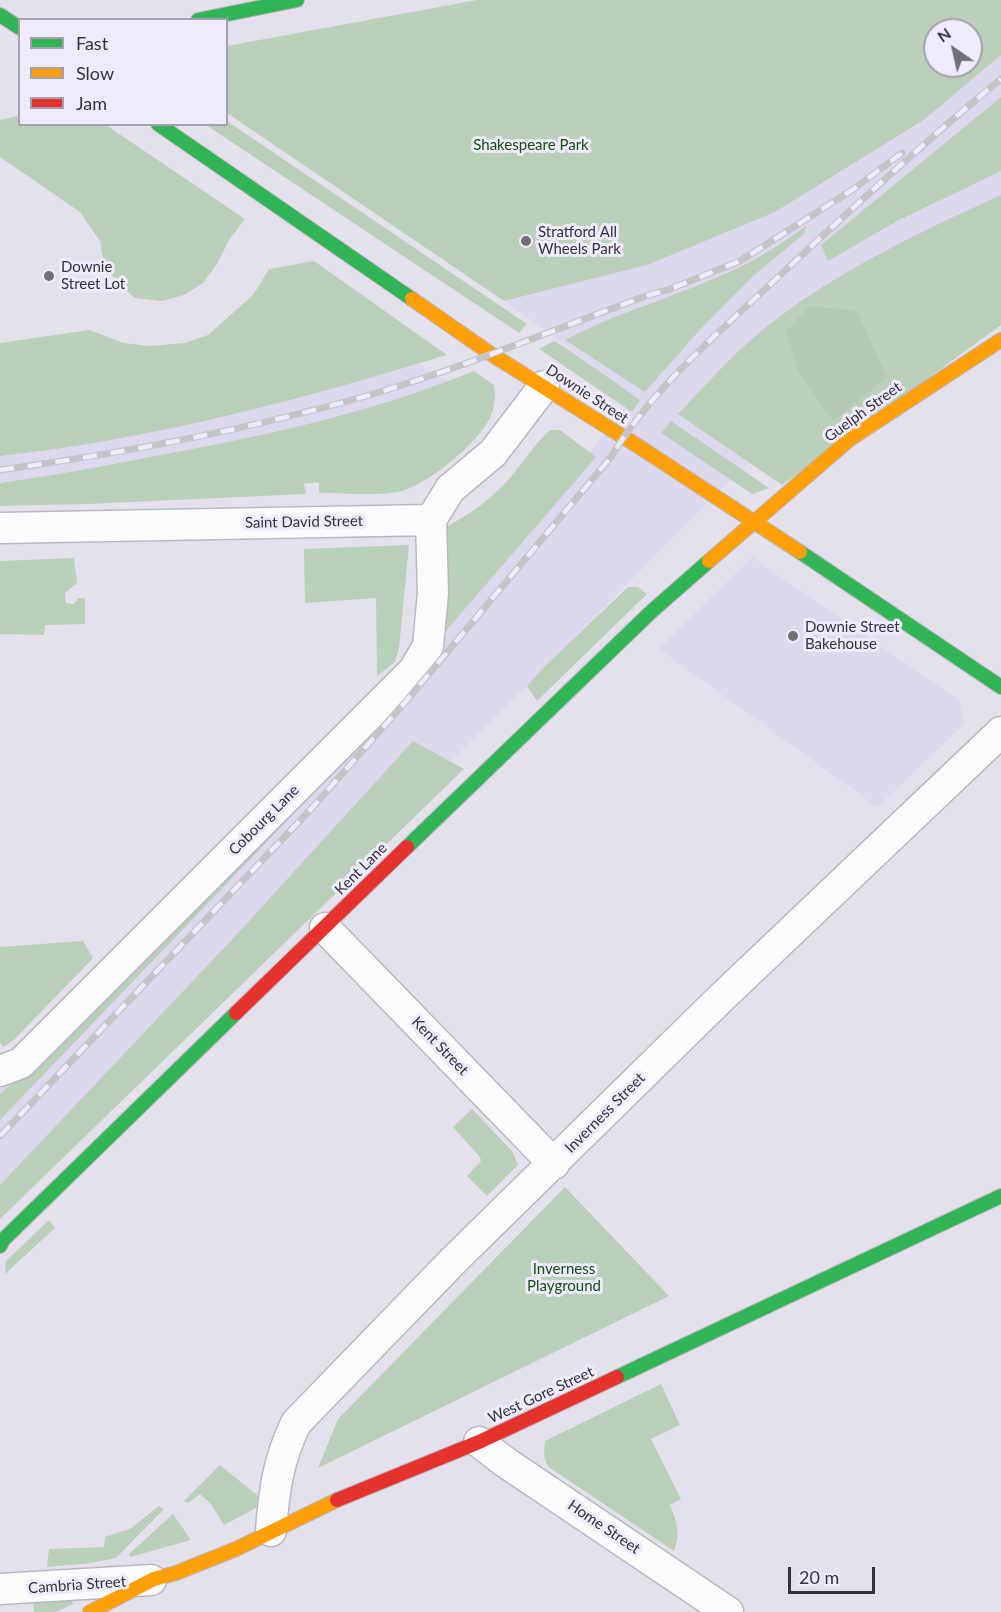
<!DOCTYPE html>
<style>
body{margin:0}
#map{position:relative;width:1001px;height:1612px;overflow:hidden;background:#e4e1ed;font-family:Lato,sans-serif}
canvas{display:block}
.legend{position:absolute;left:18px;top:18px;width:210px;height:108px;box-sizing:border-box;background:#efeafc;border:2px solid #a4a0af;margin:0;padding:8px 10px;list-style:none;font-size:18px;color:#34323b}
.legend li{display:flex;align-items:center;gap:12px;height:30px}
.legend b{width:30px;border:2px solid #a4a0af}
.north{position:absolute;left:923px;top:18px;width:60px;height:60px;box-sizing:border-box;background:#efeafc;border:2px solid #a4a0af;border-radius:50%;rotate:326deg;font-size:16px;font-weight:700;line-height:24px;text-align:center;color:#34323b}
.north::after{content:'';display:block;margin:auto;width:21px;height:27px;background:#726f79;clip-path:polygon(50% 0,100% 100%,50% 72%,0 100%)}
.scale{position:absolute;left:788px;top:1567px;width:87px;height:27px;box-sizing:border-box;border:3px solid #34323b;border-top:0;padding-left:8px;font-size:18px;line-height:21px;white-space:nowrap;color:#34323b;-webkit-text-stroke:4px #efeafc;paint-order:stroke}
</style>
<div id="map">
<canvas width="1001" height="1612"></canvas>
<ul class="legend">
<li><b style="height:8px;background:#30b455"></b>Fast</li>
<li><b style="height:8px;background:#ff9f0a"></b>Slow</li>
<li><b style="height:8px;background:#e5322d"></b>Jam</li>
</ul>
<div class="north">N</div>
<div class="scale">20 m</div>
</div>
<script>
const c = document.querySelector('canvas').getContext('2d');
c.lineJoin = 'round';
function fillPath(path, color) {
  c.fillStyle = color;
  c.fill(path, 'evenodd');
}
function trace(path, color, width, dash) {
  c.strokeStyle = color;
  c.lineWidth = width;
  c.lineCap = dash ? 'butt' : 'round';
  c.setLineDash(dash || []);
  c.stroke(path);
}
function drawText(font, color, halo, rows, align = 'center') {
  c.font = font + ' Lato,sans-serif';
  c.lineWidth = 6;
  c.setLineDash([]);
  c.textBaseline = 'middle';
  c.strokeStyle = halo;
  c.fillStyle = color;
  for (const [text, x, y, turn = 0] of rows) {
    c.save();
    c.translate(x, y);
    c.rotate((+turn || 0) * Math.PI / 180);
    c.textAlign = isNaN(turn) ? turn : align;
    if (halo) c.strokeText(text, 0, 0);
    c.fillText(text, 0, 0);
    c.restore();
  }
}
fillPath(new Path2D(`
 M 1001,55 L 1001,280 L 817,393 L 0,1216 L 0,1069 L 437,633 L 632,401 L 556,337 L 504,301 L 647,265 L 925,119 Z
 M 375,328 L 433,374 L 473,393 L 0,497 L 0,431 Z
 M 752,557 L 960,701 L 965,724 L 877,807 L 659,649 Z`), '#ded8ee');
fillPath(new Path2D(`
 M 477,0 L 1001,0 L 1001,55 L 925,119 L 775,212 L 647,265 L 504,301 L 227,113 L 227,46 ZM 935,30 L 971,30 L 971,66 L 935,66 Z
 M 1001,97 L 1001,171 L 897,221 L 828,261 L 821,245 Z
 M 19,116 L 20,124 L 106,125 L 245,219 L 229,240 L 217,264 L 203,283 L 184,295 L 162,301 L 135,298 L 120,285 L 104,265 L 100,241 L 80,212 L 0,157 L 0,120 Z
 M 227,121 L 527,324 L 519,333 L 206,125 L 226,124 Z
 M 1001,195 L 1001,325 L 782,485 L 678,414 C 704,387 730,357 759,333 C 832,273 916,234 1001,195 Z
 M 806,226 L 804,234 L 753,276 L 697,333 L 645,392 L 565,340 C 624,309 689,293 748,263 C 768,253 788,239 806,226 Z
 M 314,261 L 447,355 C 299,400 154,439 0,456 L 0,343 L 89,330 L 124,343 L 149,346 L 185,343 L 208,335 L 253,295 L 269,269 Z
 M 554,341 L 566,348 L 640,400 L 632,412 L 539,349 Z
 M 474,371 L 494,385 C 496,394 495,404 492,413 C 482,441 427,486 398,492 C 377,496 341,493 319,493 L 319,482 L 304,484 L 306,494 L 88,504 L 0,506 L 0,483 C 56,475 111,465 166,454 C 273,434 373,412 474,371 Z
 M 671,421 L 769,488 L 752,494 L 661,433 Z
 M 550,430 L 560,430 L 596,457 L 438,640 L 441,530 C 469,514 486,504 508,480 C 523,464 533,445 550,430 Z
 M 409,545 L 399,648 L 395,662 L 377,676 L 376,598 L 305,603 L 304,549 Z
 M 74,558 L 77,583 L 65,593 L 66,603 L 74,604 L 78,598 L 85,598 L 85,624 L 45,625 L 44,635 L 0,634 L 0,561 Z
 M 628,587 L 638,587 L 647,594 L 537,701 L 527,686 L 543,668 Z
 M 413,741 L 464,769 L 0,1219 L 0,1185 L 240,931 Z
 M 306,799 L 283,825 L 0,1120 L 0,1094 L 60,1039 Z
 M 83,941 L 93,958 L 14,1040 L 3,1047 L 0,1042 L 0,947 Z
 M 472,1109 L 512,1151 L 518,1165 L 487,1196 L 467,1176 L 481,1161 L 480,1157 L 453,1127 Z
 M 565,1187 L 669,1296 L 318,1468 L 338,1419 Z
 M 49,1220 L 55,1228 L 5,1274 L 6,1261 Z
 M 661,1384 L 680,1425 L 651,1439 L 681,1499 L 670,1505 C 677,1524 681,1531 674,1551 L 550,1468 C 543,1462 544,1450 545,1441 Z
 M 220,1465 L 258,1496 L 256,1508 L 224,1525 L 211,1504 L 200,1494 L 188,1503 L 184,1501 Z
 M 159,1506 L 164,1509 L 116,1558 L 91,1563 L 47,1567 L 49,1549 L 104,1547 L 105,1537 L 130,1529 Z
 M 173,1514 L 191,1540 L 130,1557 L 129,1554 Z
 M 71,1598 L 73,1604 L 55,1612 L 34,1612 L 33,1600 Z`), '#bad0bb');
fillPath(new Path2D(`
 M 809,306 L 857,311 L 887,377 L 833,421 L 798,372 L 786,332 Z`), '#b2c9b3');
const street = new Path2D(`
 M 0,528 L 431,520 L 450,489 L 493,453 L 544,386
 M 325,928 L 554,1164
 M 0,1071 L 21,1063 L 414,670 L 428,646 L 433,593 L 431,520
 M 479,1442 L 505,1462 L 728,1612
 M 271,1531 C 274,1490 278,1461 296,1423 L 454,1260 L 719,1000 L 1001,732
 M 0,1589 L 151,1580`);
const fast = new Path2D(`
 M 0,15 L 20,28
 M 198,20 L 297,0
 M 158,124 L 412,299
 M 800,552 L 1001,687
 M 407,847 L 652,611 L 709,561
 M 0,1246 L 3,1240 L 236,1013
 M 617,1377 L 1001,1196`);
const slow = new Path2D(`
 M 412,299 L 491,354 L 641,448 L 800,552
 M 709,561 L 850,439 L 1001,340
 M 90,1612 L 154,1579 L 176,1573 L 236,1549 L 337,1500`);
const jam = new Path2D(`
 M 236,1013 L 407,847
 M 337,1500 L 479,1442 L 617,1377`);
trace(street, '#bab7c0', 33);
trace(fast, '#bab7c0', 16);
trace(slow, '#bab7c0', 16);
trace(jam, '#bab7c0', 16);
trace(street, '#fbfafc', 30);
trace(fast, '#30b455', 14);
trace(slow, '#ff9f0a', 14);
trace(jam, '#e5322d', 14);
const rail = new Path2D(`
 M 0,470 C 125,453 251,429 373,394 C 465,367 555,329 646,296 L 670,289 L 740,261 L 852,190 L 902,153
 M 0,1136 L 312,808 L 407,700 L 611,457 C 652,389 718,333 775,280 C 849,211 923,143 1001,79`);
trace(rail, '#c5c5c8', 7);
trace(rail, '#efeafc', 4.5, [14]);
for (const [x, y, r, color] of [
 [526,241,6,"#726f79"],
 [49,276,6,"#726f79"],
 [793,636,6,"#726f79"]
]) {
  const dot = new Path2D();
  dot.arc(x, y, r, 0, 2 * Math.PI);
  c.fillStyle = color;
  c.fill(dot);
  trace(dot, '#efeafc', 2);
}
drawText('15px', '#11500c', '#efeafc', [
 ["Shakespeare Park",531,145],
 ["Inverness",564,1269],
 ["Playground",564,1286]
]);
drawText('15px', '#34323b', '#efeafc', [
 ["Stratford All",538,232],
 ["Wheels Park",538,249],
 ["Downie",61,267],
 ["Street Lot",61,284],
 ["Downie Street",805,627],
 ["Bakehouse",805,644]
], 'left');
drawText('15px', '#34323b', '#efeafc', [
 ["Downie Street",587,394,33],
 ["Guelph Street",863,412,-36],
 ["Saint David Street",304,522,-1],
 ["Cobourg Lane",264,820,-45],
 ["Kent Lane",361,869,-45],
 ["Kent Street",440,1046,46],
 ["Inverness Street",605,1113,-45],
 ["West Gore Street",541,1395,-25],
 ["Home Street",604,1527,34],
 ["Cambria Street",77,1585,-4]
]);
</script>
